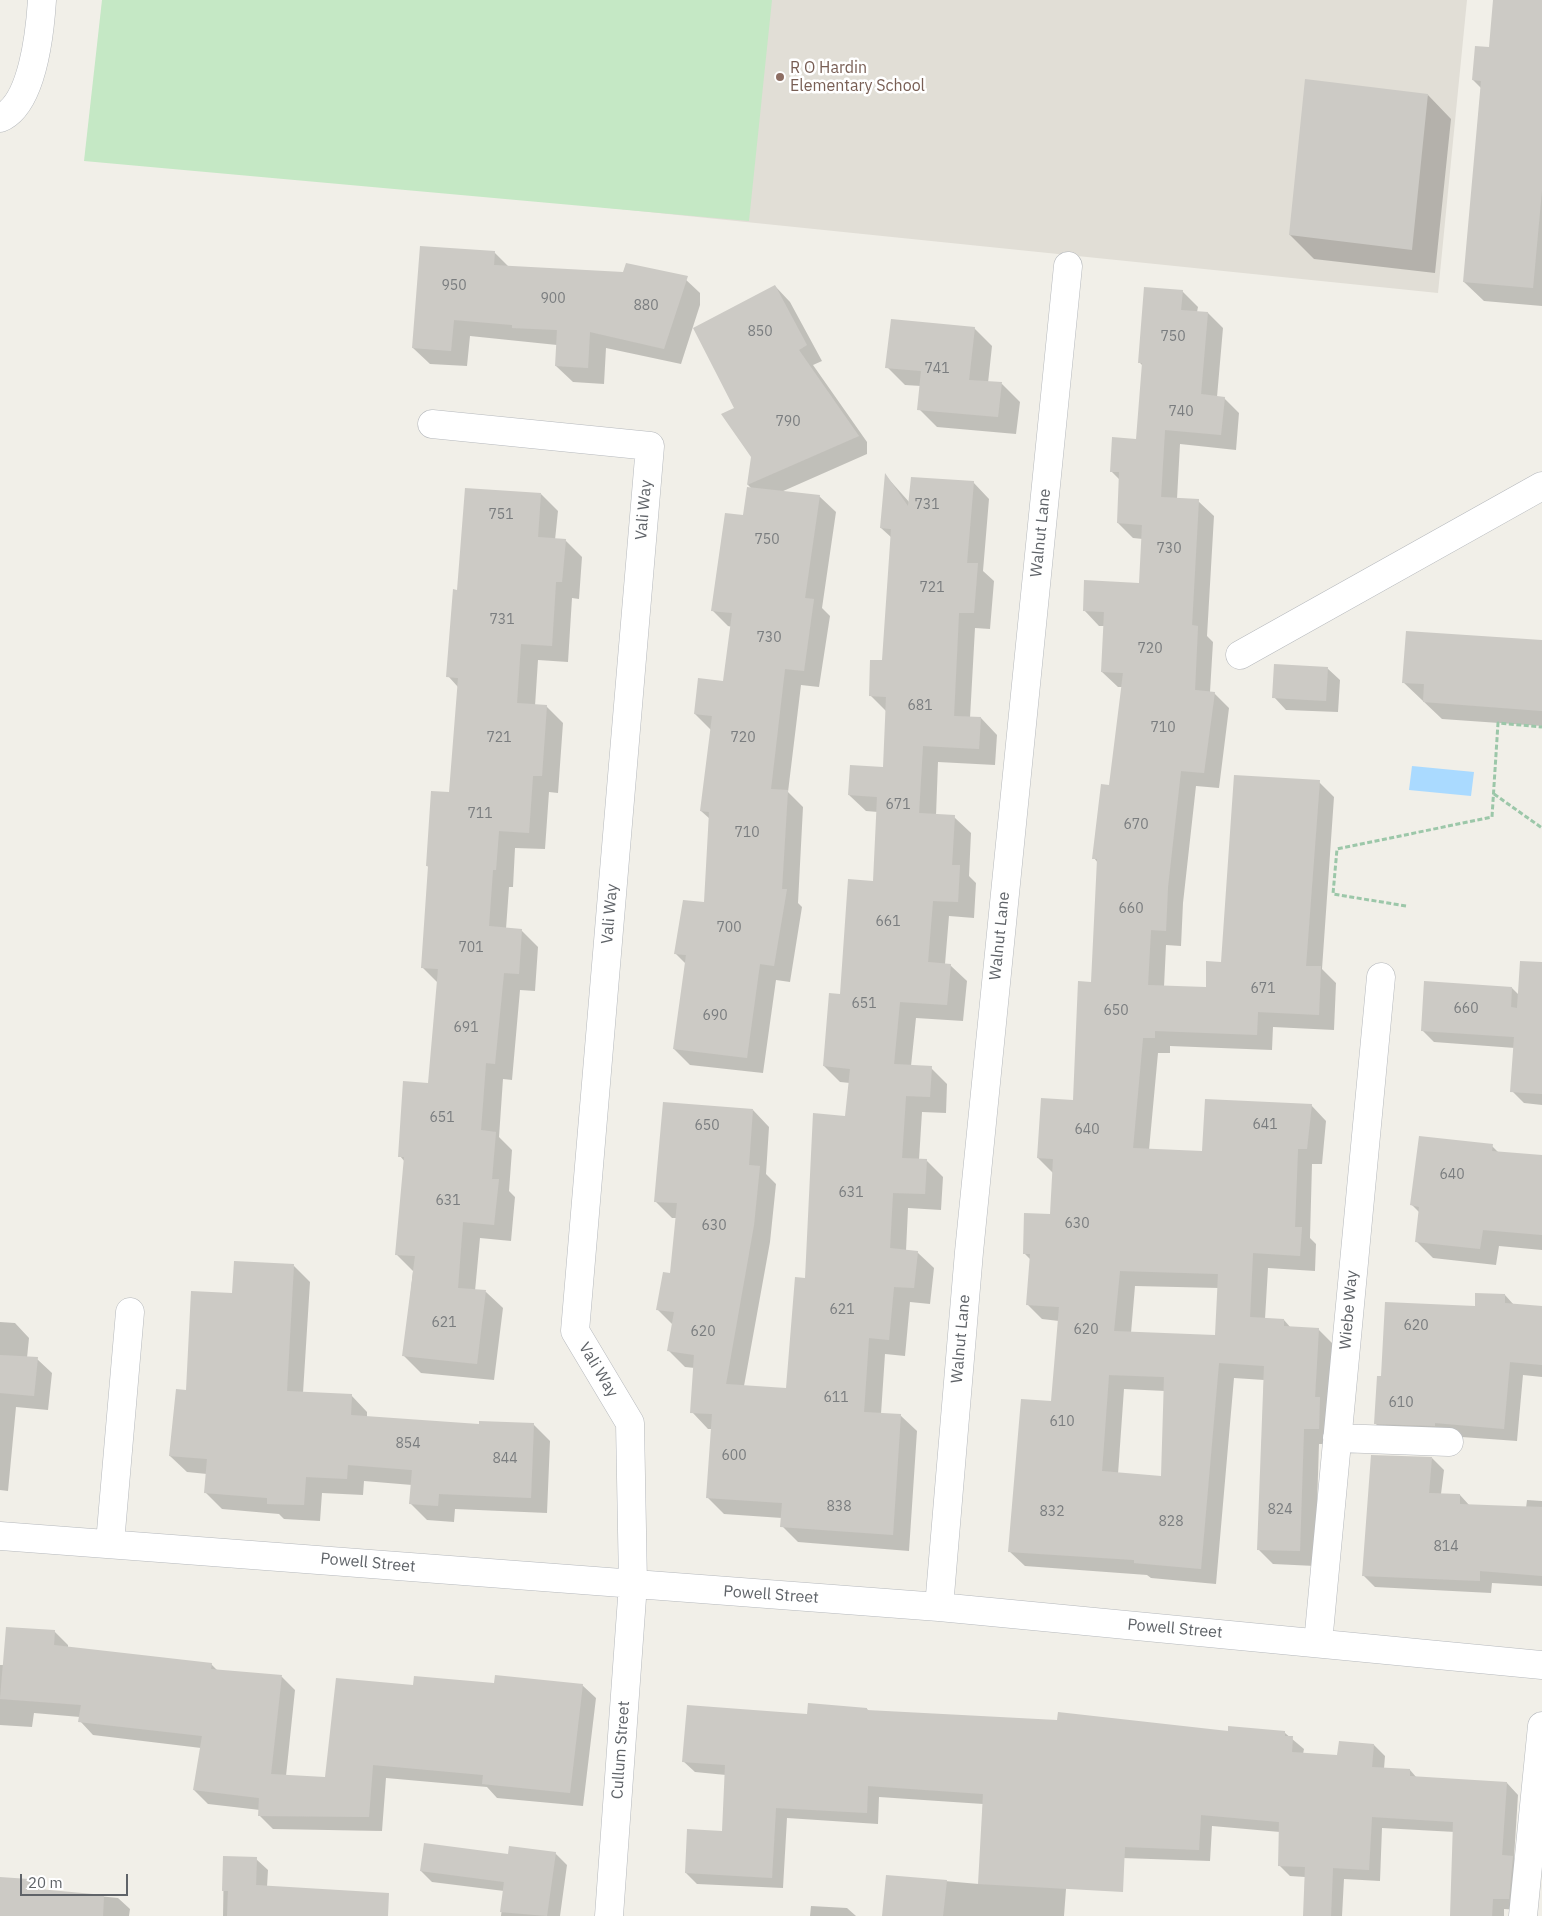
<!DOCTYPE html>
<style>
body{margin:0}
#map{position:relative;width:1542px;height:1916px;overflow:hidden;background:#f1efe8;font-family:"IBM Plex Sans",sans-serif}
canvas{display:block}
.scale{position:absolute;left:20px;top:1874px;width:108px;height:22px;box-sizing:border-box;border:2px solid #5f6368;border-top:0;padding-left:6px;font-size:15px;line-height:18px;white-space:nowrap;color:#5f6368;-webkit-text-stroke:4px #fff;paint-order:stroke}
</style>
<div id="map">
<canvas width="1542" height="1916"></canvas>
<div class="scale">20 m</div>
</div>
<script>
const c = document.querySelector('canvas').getContext('2d');
c.lineJoin = 'round';
function fillPath(path, color) {
  c.fillStyle = color;
  c.fill(path, 'evenodd');
}
function trace(path, color, width, dash) {
  c.strokeStyle = color;
  c.lineWidth = width;
  c.lineCap = dash ? 'butt' : 'round';
  c.setLineDash(dash || []);
  c.stroke(path);
}
function drawText(font, color, halo, rows, align = 'center') {
  c.font = font + ' "IBM Plex Sans",sans-serif';
  c.lineWidth = 5;
  c.setLineDash([]);
  c.textBaseline = 'middle';
  c.strokeStyle = halo;
  c.fillStyle = color;
  for (const [text, x, y, turn = 0] of rows) {
    c.save();
    c.translate(x, y);
    c.rotate((+turn || 0) * Math.PI / 180);
    c.textAlign = isNaN(turn) ? turn : align;
    if (halo) c.strokeText(text, 0, 0);
    c.fillText(text, 0, 0);
    c.restore();
  }
}
fillPath(new Path2D(`
 M 107,0 L 1467,0 L 1438,293 L 93,155 Z`), '#e1ded6');
fillPath(new Path2D(`
 M 102,0 L 772,0 L 749,221 L 84,161 Z`), '#c5e8c5');
fillPath(new Path2D(`
 M 1412,766 L 1474,772 L 1471,796 L 1409,790 Z`), '#aadaff');
fillPath(new Path2D(`
 M 1495,0 L 1542,0 L 1542,306 L 1484,301 L 1464,282 L 1481,88 L 1473,80 L 1490,48 Z
 M 1428,95 L 1451,119 L 1435,273 L 1314,259 L 1290,235 Z
 M 494,252 L 509,267 L 683,277 L 700,293 L 700,305 L 681,364 L 606,348 L 604,384 L 573,382 L 556,366 L 557,345 L 470,336 L 467,366 L 430,364 L 413,348 Z
 M 775,286 L 790,302 L 822,361 L 813,365 L 867,442 L 867,454 L 781,492 L 819,496 L 836,512 L 822,608 L 830,616 L 819,687 L 801,685 L 788,792 L 803,807 L 798,903 L 802,907 L 790,982 L 776,980 L 763,1073 L 690,1065 L 674,1049 L 686,964 L 675,953 L 706,904 L 710,819 L 701,811 L 711,730 L 695,714 L 724,682 L 732,627 L 728,626 L 712,610 L 752,489 L 748,485 L 752,457 L 736,409 Z
 M 1182,291 L 1198,307 L 1197,312 L 1208,313 L 1223,328 L 1217,397 L 1224,398 L 1239,413 L 1236,450 L 1180,444 L 1177,499 L 1198,501 L 1214,516 L 1207,636 L 1213,642 L 1210,692 L 1214,693 L 1229,708 L 1219,788 L 1196,786 L 1183,903 L 1181,946 L 1166,945 L 1164,987 L 1207,989 L 1319,782 L 1334,797 L 1322,969 L 1336,983 L 1334,1030 L 1273,1027 L 1272,1050 L 1170,1046 L 1170,1053 L 1158,1053 L 1149,1150 L 1203,1153 L 1311,1105 L 1326,1121 L 1322,1164 L 1312,1164 L 1310,1238 L 1316,1244 L 1315,1271 L 1268,1268 L 1265,1319 L 1284,1320 L 1291,1328 L 1318,1329 L 1333,1344 L 1334,1444 L 1319,1444 L 1315,1566 L 1273,1564 L 1258,1549 L 1264,1380 L 1234,1378 L 1216,1584 L 1151,1578 L 1147,1575 L 1025,1566 L 1009,1551 L 1052,1403 L 1059,1321 L 1042,1319 L 1027,1304 L 1031,1260 L 1024,1253 L 1051,1216 L 1053,1173 L 1038,1158 L 1074,1102 L 1093,983 L 1098,863 L 1094,858 L 1110,787 L 1123,687 L 1118,687 L 1102,672 L 1105,626 L 1099,626 L 1084,610 L 1140,584 L 1143,539 L 1133,538 L 1118,523 L 1120,480 L 1111,471 L 1137,440 L 1143,366 L 1139,362 ZM 1135,1286 L 1219,1288 L 1216,1336 L 1131,1333 ZM 1124,1389 L 1165,1391 L 1162,1478 L 1118,1474 Z
 M 974,328 L 992,346 L 988,383 L 1002,384 L 1020,402 L 1016,434 L 937,427 L 919,409 L 921,386 L 905,385 L 887,367 Z
 M 886,476 L 910,503 L 973,482 L 989,499 L 983,571 L 994,581 L 990,629 L 975,628 L 970,718 L 981,718 L 997,735 L 995,765 L 938,762 L 936,816 L 954,817 L 971,833 L 969,876 L 976,883 L 974,918 L 949,916 L 945,964 L 950,965 L 967,981 L 963,1021 L 916,1018 L 911,1066 L 931,1068 L 947,1084 L 946,1113 L 922,1112 L 919,1160 L 926,1160 L 943,1177 L 941,1210 L 908,1208 L 906,1251 L 917,1252 L 934,1268 L 930,1304 L 910,1302 L 905,1356 L 885,1354 L 881,1414 L 900,1415 L 917,1431 L 909,1551 L 798,1542 L 782,1526 L 782,1518 L 724,1514 L 707,1497 L 712,1429 L 708,1429 L 692,1412 L 695,1368 L 685,1367 L 668,1350 L 673,1325 L 657,1309 L 671,1274 L 677,1218 L 672,1218 L 655,1201 L 753,1110 L 769,1127 L 766,1174 L 776,1184 L 770,1242 L 744,1386 L 787,1389 L 806,1279 L 846,1117 L 850,1083 L 840,1082 L 824,1066 L 841,996 L 874,882 L 878,812 L 866,811 L 849,795 L 885,768 L 887,712 L 870,695 L 883,661 L 892,538 L 881,528 Z
 M 541,494 L 558,511 L 555,540 L 565,540 L 582,557 L 579,599 L 572,598 L 568,662 L 538,660 L 535,706 L 546,706 L 563,723 L 558,793 L 549,792 L 545,849 L 515,848 L 513,887 L 509,887 L 506,929 L 521,930 L 538,947 L 535,991 L 520,990 L 512,1080 L 503,1079 L 499,1137 L 512,1150 L 509,1191 L 515,1197 L 511,1241 L 480,1238 L 475,1291 L 486,1292 L 503,1308 L 494,1380 L 421,1373 L 404,1356 L 413,1271 L 396,1254 L 405,1162 L 400,1156 L 429,1084 L 438,983 L 422,967 L 430,868 L 427,866 L 450,794 L 458,687 L 448,676 L 458,591 Z
 M 1542,641 L 1542,726 L 1442,719 L 1403,682 Z
 M 1327,668 L 1340,680 L 1338,712 L 1286,710 L 1274,697 Z
 M 1512,988 L 1524,1000 L 1542,1011 L 1542,1105 L 1524,1103 L 1512,1091 L 1515,1048 L 1434,1042 L 1422,1030 Z
 M 1492,1146 L 1499,1153 L 1542,1156 L 1542,1250 L 1499,1246 L 1496,1265 L 1433,1258 L 1416,1241 L 1420,1213 L 1412,1205 Z
 M 294,1266 L 310,1282 L 303,1393 L 351,1395 L 367,1412 L 367,1417 L 480,1425 L 533,1424 L 550,1441 L 547,1513 L 455,1509 L 454,1522 L 427,1520 L 411,1504 L 412,1485 L 364,1481 L 363,1495 L 322,1493 L 320,1521 L 284,1519 L 279,1514 L 222,1509 L 206,1493 L 207,1474 L 187,1472 L 170,1456 L 187,1391 L 233,1295 Z
 M 1505,1295 L 1514,1305 L 1542,1307 L 1542,1377 L 1523,1375 L 1517,1441 L 1448,1436 L 1388,1437 L 1375,1423 L 1382,1378 L 1476,1308 Z
 M 0,1322 L 15,1323 L 29,1338 L 27,1358 L 37,1359 L 52,1373 L 48,1410 L 16,1407 L 8,1491 L 0,1490 Z
 M 1432,1458 L 1444,1470 L 1441,1494 L 1460,1495 L 1470,1506 L 1526,1508 L 1527,1500 L 1542,1501 L 1542,1586 L 1492,1583 L 1491,1593 L 1375,1587 L 1363,1575 Z
 M 54,1631 L 68,1645 L 68,1648 L 211,1664 L 218,1671 L 282,1677 L 295,1690 L 286,1776 L 326,1778 L 414,1686 L 582,1685 L 596,1698 L 583,1806 L 497,1798 L 487,1787 L 386,1778 L 382,1831 L 273,1829 L 259,1815 L 260,1810 L 208,1804 L 194,1790 L 201,1748 L 93,1735 L 80,1721 L 80,1717 L 34,1713 L 32,1727 L 0,1725 L 0,1665 L 4,1665 Z
 M 867,1709 L 869,1711 L 1229,1732 L 1285,1733 L 1304,1749 L 1303,1754 L 1339,1756 L 1374,1745 L 1385,1756 L 1384,1769 L 1410,1770 L 1417,1778 L 1507,1783 L 1518,1795 L 1514,1858 L 1524,1868 L 1520,1910 L 1504,1909 L 1504,1916 L 1451,1916 L 1455,1832 L 1382,1828 L 1380,1881 L 1344,1879 L 1342,1916 L 1304,1916 L 1305,1877 L 1290,1876 L 1279,1865 L 1280,1832 L 1212,1826 L 1210,1861 L 1122,1858 L 1076,1755 L 1064,1916 L 884,1916 L 887,1876 L 979,1884 L 983,1804 L 879,1797 L 878,1824 L 787,1818 L 783,1888 L 697,1884 L 686,1873 L 723,1832 L 726,1775 L 695,1772 L 683,1761 L 808,1715 Z
 M 555,1853 L 567,1865 L 560,1916 L 501,1916 L 504,1891 L 432,1882 L 421,1871 L 509,1855 Z
 M 224,1857 L 256,1859 L 268,1870 L 267,1887 L 379,1916 L 223,1916 Z
 M 0,1878 L 29,1880 L 39,1890 L 118,1898 L 130,1909 L 129,1916 L 0,1916 Z
 M 811,1906 L 847,1908 L 856,1916 L 810,1916 Z`), '#0003');
fillPath(new Path2D(`
 M 1493,0 L 1542,0 L 1542,190 L 1533,288 L 1463,282 L 1481,81 L 1472,80 L 1475,46 L 1489,47 Z
 M 1305,79 L 1428,94 L 1412,250 L 1289,235 Z
 M 420,246 L 495,251 L 494,265 L 623,272 L 626,263 L 688,276 L 664,349 L 590,332 L 588,368 L 555,366 L 557,330 L 512,328 L 512,325 L 454,320 L 451,351 L 412,348 Z
 M 775,285 L 807,345 L 799,350 L 859,436 L 747,485 L 751,457 L 721,414 L 734,408 L 693,328 Z
 M 1144,287 L 1183,290 L 1181,310 L 1208,312 L 1201,394 L 1225,397 L 1221,435 L 1165,430 L 1161,497 L 1199,499 L 1192,625 L 1198,626 L 1195,690 L 1215,692 L 1204,773 L 1181,771 L 1168,887 L 1166,931 L 1151,930 L 1148,985 L 1206,987 L 1206,961 L 1221,962 L 1234,775 L 1320,780 L 1306,966 L 1321,966 L 1319,1015 L 1258,1012 L 1257,1035 L 1155,1031 L 1155,1038 L 1143,1038 L 1133,1148 L 1202,1151 L 1205,1099 L 1312,1104 L 1307,1149 L 1298,1149 L 1295,1227 L 1302,1227 L 1300,1256 L 1253,1253 L 1250,1317 L 1284,1319 L 1284,1326 L 1319,1328 L 1315,1397 L 1320,1397 L 1319,1429 L 1304,1429 L 1300,1551 L 1257,1550 L 1264,1366 L 1219,1363 L 1201,1569 L 1134,1563 L 1134,1560 L 1008,1552 L 1021,1399 L 1051,1401 L 1059,1307 L 1026,1305 L 1030,1254 L 1023,1254 L 1024,1213 L 1050,1214 L 1053,1159 L 1037,1158 L 1041,1098 L 1073,1100 L 1078,981 L 1091,982 L 1097,859 L 1092,859 L 1101,784 L 1109,785 L 1123,673 L 1101,672 L 1104,612 L 1083,611 L 1084,580 L 1139,583 L 1142,525 L 1117,523 L 1119,472 L 1110,472 L 1112,437 L 1136,439 L 1142,363 L 1138,363 ZM 1120,1271 L 1218,1274 L 1215,1335 L 1114,1331 ZM 1109,1375 L 1164,1377 L 1161,1476 L 1102,1471 Z
 M 891,319 L 975,327 L 969,380 L 1002,382 L 998,417 L 917,410 L 921,371 L 885,368 Z
 M 885,473 L 908,506 L 911,477 L 974,481 L 967,563 L 978,563 L 974,613 L 959,613 L 954,716 L 981,717 L 979,749 L 923,746 L 919,813 L 955,815 L 952,865 L 960,865 L 958,902 L 933,901 L 928,962 L 951,964 L 947,1005 L 900,1002 L 894,1064 L 932,1066 L 930,1097 L 906,1096 L 902,1158 L 927,1159 L 925,1194 L 893,1193 L 890,1248 L 918,1251 L 914,1288 L 894,1287 L 889,1340 L 869,1338 L 864,1412 L 901,1414 L 893,1535 L 780,1527 L 782,1503 L 706,1498 L 712,1414 L 690,1413 L 694,1355 L 667,1351 L 674,1312 L 656,1310 L 663,1272 L 670,1273 L 677,1203 L 654,1202 L 663,1102 L 753,1109 L 749,1165 L 760,1166 L 754,1225 L 726,1384 L 786,1388 L 795,1277 L 805,1278 L 813,1113 L 845,1116 L 850,1069 L 823,1066 L 829,993 L 840,994 L 848,879 L 873,881 L 877,797 L 848,795 L 850,765 L 883,767 L 886,697 L 869,696 L 870,660 L 882,660 L 891,529 L 880,528 Z
 M 747,487 L 820,495 L 805,598 L 814,599 L 804,671 L 785,669 L 771,789 L 788,790 L 782,889 L 787,889 L 774,966 L 760,964 L 747,1058 L 673,1049 L 686,955 L 674,954 L 683,900 L 704,902 L 709,812 L 700,811 L 712,716 L 694,714 L 698,678 L 723,681 L 732,613 L 711,611 L 725,513 L 743,515 Z
 M 465,488 L 541,493 L 538,537 L 566,539 L 562,582 L 556,582 L 552,646 L 521,644 L 517,703 L 547,705 L 542,776 L 533,776 L 529,833 L 499,831 L 496,870 L 493,870 L 489,926 L 522,929 L 519,974 L 504,973 L 495,1064 L 486,1063 L 481,1130 L 496,1132 L 492,1179 L 499,1179 L 494,1225 L 463,1222 L 458,1288 L 486,1290 L 477,1364 L 402,1356 L 415,1256 L 395,1255 L 404,1157 L 398,1157 L 403,1081 L 428,1083 L 438,969 L 421,968 L 428,866 L 426,866 L 431,791 L 449,792 L 458,678 L 446,677 L 453,589 L 457,590 Z
 M 1406,631 L 1542,640 L 1542,711 L 1423,702 L 1424,684 L 1402,683 Z
 M 1274,664 L 1328,667 L 1326,701 L 1272,698 Z
 M 1520,961 L 1542,962 L 1542,1094 L 1510,1092 L 1514,1037 L 1421,1031 L 1424,981 L 1512,987 L 1511,1007 L 1517,1008 Z
 M 1419,1136 L 1493,1144 L 1492,1151 L 1542,1155 L 1542,1235 L 1483,1230 L 1480,1249 L 1415,1242 L 1419,1207 L 1410,1205 Z
 M 234,1261 L 294,1264 L 287,1391 L 352,1394 L 351,1415 L 479,1424 L 479,1421 L 534,1423 L 531,1498 L 439,1494 L 438,1506 L 409,1504 L 412,1470 L 348,1465 L 347,1479 L 306,1477 L 304,1505 L 267,1504 L 267,1498 L 204,1493 L 207,1459 L 169,1456 L 176,1389 L 186,1390 L 191,1291 L 232,1293 Z
 M 1475,1293 L 1505,1294 L 1505,1303 L 1542,1306 L 1542,1365 L 1510,1362 L 1504,1429 L 1435,1423 L 1435,1426 L 1374,1424 L 1377,1376 L 1381,1376 L 1385,1302 L 1475,1306 Z
 M 0,1355 L 38,1357 L 34,1396 L 0,1393 Z
 M 1371,1455 L 1432,1457 L 1429,1493 L 1460,1494 L 1460,1504 L 1542,1507 L 1542,1576 L 1480,1571 L 1480,1581 L 1362,1576 Z
 M 6,1627 L 55,1630 L 54,1645 L 212,1663 L 211,1669 L 282,1675 L 271,1774 L 325,1777 L 336,1678 L 413,1685 L 414,1676 L 494,1683 L 495,1675 L 583,1684 L 570,1793 L 482,1784 L 483,1775 L 373,1765 L 369,1817 L 258,1816 L 259,1798 L 193,1790 L 202,1736 L 78,1722 L 81,1705 L 0,1699 Z
 M 808,1703 L 867,1708 L 867,1710 L 1057,1720 L 1058,1712 L 1228,1731 L 1228,1726 L 1285,1731 L 1285,1736 L 1293,1736 L 1292,1752 L 1337,1755 L 1339,1741 L 1374,1744 L 1372,1767 L 1410,1769 L 1410,1776 L 1507,1782 L 1502,1855 L 1513,1856 L 1509,1899 L 1493,1899 L 1492,1916 L 1450,1916 L 1453,1822 L 1372,1817 L 1369,1870 L 1333,1868 L 1331,1916 L 1303,1916 L 1305,1867 L 1278,1866 L 1279,1822 L 1201,1815 L 1199,1850 L 1125,1847 L 1123,1892 L 978,1884 L 983,1794 L 868,1786 L 867,1813 L 776,1808 L 772,1878 L 685,1873 L 687,1829 L 722,1831 L 725,1765 L 682,1762 L 687,1705 L 807,1714 Z
 M 424,1843 L 508,1854 L 509,1846 L 556,1852 L 547,1916 L 500,1912 L 504,1882 L 420,1871 Z
 M 223,1856 L 257,1857 L 256,1885 L 389,1893 L 388,1916 L 227,1916 L 228,1891 L 222,1891 Z
 M 886,1875 L 947,1880 L 943,1916 L 882,1916 Z
 M 0,1877 L 29,1879 L 28,1888 L 104,1895 L 103,1916 L 0,1916 Z`), '#cccac5');
const minor = new Path2D(`
 M 0,118 C 33,105 40,31 42,0
 M 432,424 L 650,446 L 575,1331 L 630,1423 L 633,1584 L 609,1916
 M 1240,655 L 1542,486
 M 1337,1438 L 1449,1442
 M 0,1536 L 939,1607 L 1542,1665
 M 110,1543 L 130,1312
 M 939,1607 L 969,1252 L 1068,266
 M 1318,1643 L 1381,977
 M 1523,1916 L 1542,1726`);
trace(minor, '#b5b8bc', 29);
trace(new Path2D(`
 M 1494,794 L 1542,828
 M 1406,906 L 1333,894 L 1337,849 L 1492,817 L 1498,723 L 1542,727`), '#9cc7a9', 3, [5, 2.5]);
trace(minor, '#fff', 28);
for (const [x, y, r, color] of [
 [780,77,5,"#8d6e63"]
]) {
  const dot = new Path2D();
  dot.arc(x, y, r, 0, 2 * Math.PI);
  c.fillStyle = color;
  c.fill(dot);
  trace(dot, '#fff', 2);
}
drawText('14px', '#7a7d7f', null, [
 ["950",454,286],
 ["900",553,299],
 ["880",646,306],
 ["850",760,332],
 ["750",1173,337],
 ["741",937,369],
 ["740",1181,412],
 ["790",788,422],
 ["731",927,505],
 ["751",501,515],
 ["750",767,540],
 ["730",1169,549],
 ["721",932,588],
 ["731",502,620],
 ["730",769,638],
 ["720",1150,649],
 ["681",920,706],
 ["710",1163,728],
 ["721",499,738],
 ["720",743,738],
 ["671",898,805],
 ["711",480,814],
 ["670",1136,825],
 ["710",747,833],
 ["660",1131,909],
 ["661",888,922],
 ["700",729,928],
 ["701",471,948],
 ["671",1263,989],
 ["651",864,1004],
 ["660",1466,1009],
 ["650",1116,1011],
 ["690",715,1016],
 ["691",466,1028],
 ["651",442,1118],
 ["641",1265,1125],
 ["650",707,1126],
 ["640",1087,1130],
 ["640",1452,1175],
 ["631",851,1193],
 ["631",448,1201],
 ["630",1077,1224],
 ["630",714,1226],
 ["621",842,1310],
 ["621",444,1323],
 ["620",1416,1326],
 ["620",1086,1330],
 ["620",703,1332],
 ["611",836,1398],
 ["610",1401,1403],
 ["610",1062,1422],
 ["854",408,1444],
 ["600",734,1456],
 ["844",505,1459],
 ["838",839,1507],
 ["824",1280,1510],
 ["832",1052,1512],
 ["828",1171,1522],
 ["814",1446,1547]
]);
drawText('16px', '#785e54', '#fff', [
 ["R O Hardin",790,68],
 ["Elementary School",790,86]
], 'left');
drawText('16px', '#5f6368', '#fff', [
 ["Vali Way",644,510,-85],
 ["Walnut Lane",1041,533,-84],
 ["Vali Way",610,914,-85],
 ["Walnut Lane",1000,936,-84],
 ["Wiebe Way",1349,1310,-85],
 ["Walnut Lane",961,1339,-85],
 ["Vali Way",598,1370,59],
 ["Powell Street",368,1563,5],
 ["Powell Street",771,1595,4],
 ["Powell Street",1175,1629,5],
 ["Cullum Street",621,1750,-86]
]);
</script>
